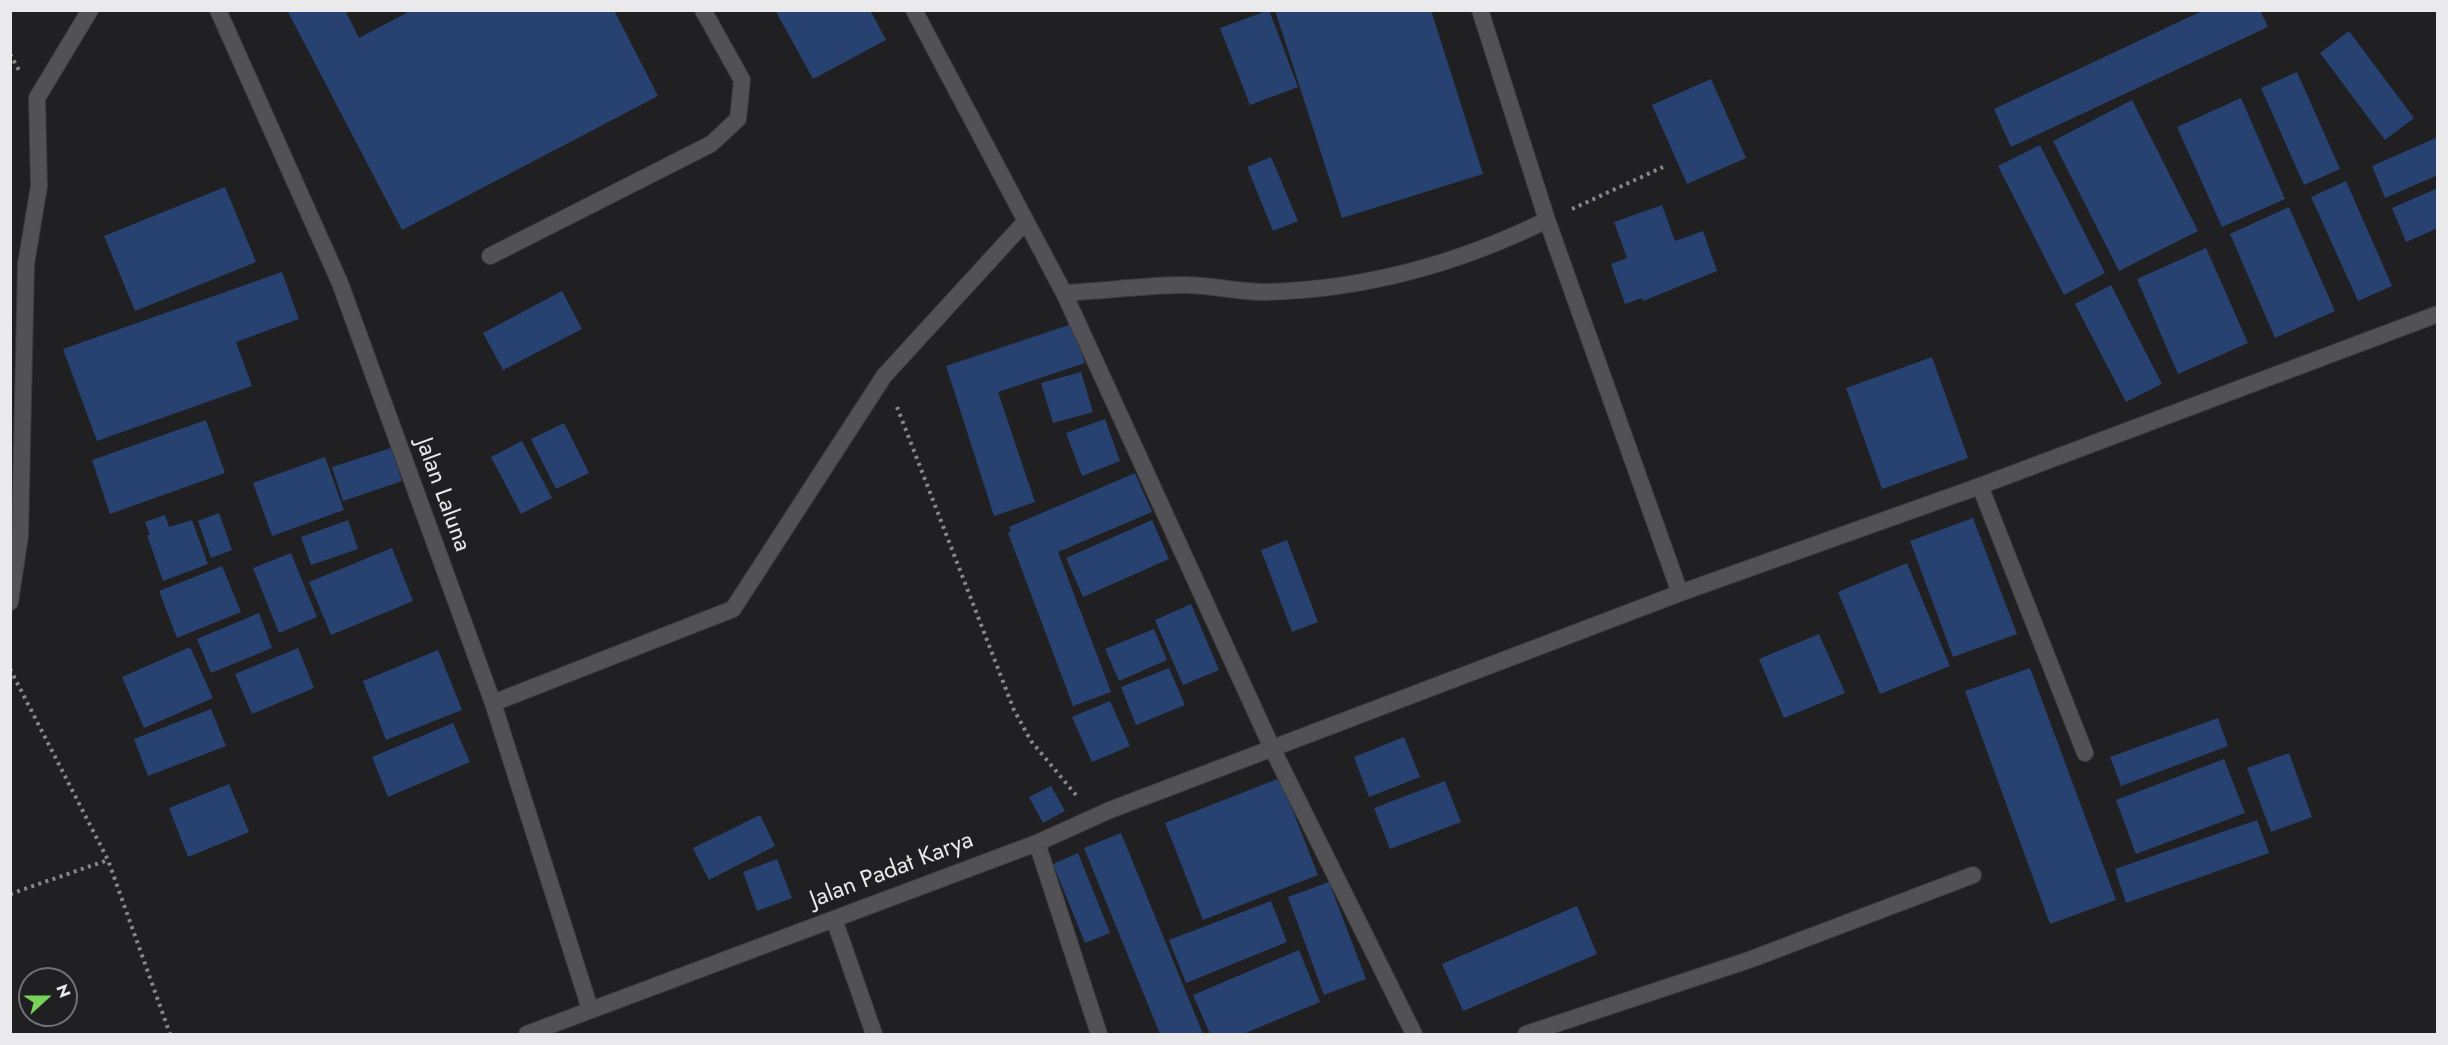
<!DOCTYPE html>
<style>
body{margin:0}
#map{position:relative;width:2448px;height:1045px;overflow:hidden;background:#202022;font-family:Jost,sans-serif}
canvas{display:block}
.frame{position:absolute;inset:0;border:12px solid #eaeaec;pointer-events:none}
.north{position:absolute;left:18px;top:967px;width:60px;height:60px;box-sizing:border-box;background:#202022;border:2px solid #717173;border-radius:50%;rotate:69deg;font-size:16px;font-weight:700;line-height:24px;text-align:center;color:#eaeaec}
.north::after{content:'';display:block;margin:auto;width:21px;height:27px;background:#78d259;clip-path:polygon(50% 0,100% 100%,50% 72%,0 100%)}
</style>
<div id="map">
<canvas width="2448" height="1045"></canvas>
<div class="frame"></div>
<div class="north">N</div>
</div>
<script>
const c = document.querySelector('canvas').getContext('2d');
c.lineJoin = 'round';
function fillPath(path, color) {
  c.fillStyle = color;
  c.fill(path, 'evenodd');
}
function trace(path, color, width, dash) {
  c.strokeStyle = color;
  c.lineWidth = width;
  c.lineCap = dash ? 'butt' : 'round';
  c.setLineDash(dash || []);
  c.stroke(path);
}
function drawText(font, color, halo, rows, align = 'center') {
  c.font = font + ' Jost,sans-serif';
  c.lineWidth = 6;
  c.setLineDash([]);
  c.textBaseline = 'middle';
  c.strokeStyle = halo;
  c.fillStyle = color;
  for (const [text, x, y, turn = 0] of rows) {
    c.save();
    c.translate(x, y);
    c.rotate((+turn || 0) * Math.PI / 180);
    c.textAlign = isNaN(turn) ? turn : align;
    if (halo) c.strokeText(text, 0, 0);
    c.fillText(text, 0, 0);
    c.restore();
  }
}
fillPath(new Path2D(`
 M 287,10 L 345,10 L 359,38 L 412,10 L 614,10 L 658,96 L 402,230 Z
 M 775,10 L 870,10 L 886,40 L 813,79 Z
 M 1269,10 L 1298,87 L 1250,105 L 1220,28 Z
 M 1275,10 L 1431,10 L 1483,174 L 1342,218 Z
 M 2204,10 L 2260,10 L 2268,27 L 2011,147 L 1994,109 Z
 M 2349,31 L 2414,118 L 2385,140 L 2320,53 Z
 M 2297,72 L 2340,169 L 2304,185 L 2261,88 Z
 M 1711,79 L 1746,158 L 1687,184 L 1652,105 Z
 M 2241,98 L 2285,199 L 2222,227 L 2177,127 Z
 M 2132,100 L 2198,231 L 2119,271 L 2053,141 Z
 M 2438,137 L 2438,175 L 2385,198 L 2372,166 Z
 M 2040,145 L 2105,273 L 2064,295 L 1998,166 Z
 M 1271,157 L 1298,221 L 1273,231 L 1247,167 Z
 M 2346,181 L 2392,286 L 2358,301 L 2311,197 Z
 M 225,187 L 256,262 L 135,311 L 104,236 Z
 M 2438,188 L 2438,228 L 2406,242 L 2392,208 Z
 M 1662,205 L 1675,241 L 1703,231 L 1717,271 L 1643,301 L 1642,298 L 1625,304 L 1611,264 L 1627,258 L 1614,222 Z
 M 2289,207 L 2335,311 L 2275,338 L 2230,234 Z
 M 2206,248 L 2248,343 L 2178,374 L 2137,279 Z
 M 282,272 L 299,319 L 236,342 L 252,386 L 97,441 L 63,349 Z
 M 2111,285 L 2162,384 L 2126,402 L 2075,304 Z
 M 562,291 L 582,329 L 503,370 L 483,333 Z
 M 1072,324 L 1085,363 L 998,392 L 1035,502 L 994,516 L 946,366 Z
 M 1932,357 L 1968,458 L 1882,489 L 1846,388 Z
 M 1081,372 L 1093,412 L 1053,423 L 1041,383 Z
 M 1105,419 L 1120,461 L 1082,476 L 1066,433 Z
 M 206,420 L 225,473 L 110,514 L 92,460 Z
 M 564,423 L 589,473 L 556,489 L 531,439 Z
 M 522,441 L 552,498 L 521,514 L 491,457 Z
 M 391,448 L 402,481 L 343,501 L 332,467 Z
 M 325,457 L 344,510 L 272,536 L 253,483 Z
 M 1135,473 L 1152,512 L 1058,552 L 1111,692 L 1073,706 L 1008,533 L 1011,531 L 1009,527 Z
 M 219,513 L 232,550 L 211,558 L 198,521 Z
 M 165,515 L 169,527 L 192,520 L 208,564 L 163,581 L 147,535 L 150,535 L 145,522 Z
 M 1973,518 L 2017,634 L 1953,657 L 1910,541 Z
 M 348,520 L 358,549 L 311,565 L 301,537 Z
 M 1152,520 L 1169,559 L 1083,597 L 1066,558 Z
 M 1287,540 L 1318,622 L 1292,632 L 1261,550 Z
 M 392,548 L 413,601 L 331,635 L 309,582 Z
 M 291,553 L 317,617 L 279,633 L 253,568 Z
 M 1907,563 L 1950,666 L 1880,694 L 1838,592 Z
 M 222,566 L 241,612 L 177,638 L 159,591 Z
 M 1191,604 L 1219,670 L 1183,685 L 1155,620 Z
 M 259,613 L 272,648 L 211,673 L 197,639 Z
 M 1154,629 L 1167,660 L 1119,681 L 1105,649 Z
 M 1819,634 L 1845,693 L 1784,718 L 1759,659 Z
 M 190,647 L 213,698 L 144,728 L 122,677 Z
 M 298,648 L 314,688 L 252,714 L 235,674 Z
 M 438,650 L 462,710 L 386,740 L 363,681 Z
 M 1169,668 L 1185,705 L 1136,725 L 1121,687 Z
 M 2030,668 L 2116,900 L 2050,924 L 1965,691 Z
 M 1110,701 L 1130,746 L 1092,762 L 1072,717 Z
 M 211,709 L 226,746 L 148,776 L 134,739 Z
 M 2218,718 L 2228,746 L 2121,786 L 2110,757 Z
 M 453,723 L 470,762 L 388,797 L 372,757 Z
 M 1404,737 L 1420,777 L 1369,797 L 1354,757 Z
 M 2289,753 L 2312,817 L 2271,832 L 2247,768 Z
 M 2224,759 L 2245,813 L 2136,854 L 2116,800 Z
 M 1280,778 L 1318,875 L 1203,920 L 1165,823 Z
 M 1445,781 L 1461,822 L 1390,849 L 1374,808 Z
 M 229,784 L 249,832 L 188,857 L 169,808 Z
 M 1051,786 L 1065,811 L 1043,823 L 1029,797 Z
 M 760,815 L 775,846 L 709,880 L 693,848 Z
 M 2257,820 L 2269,853 L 2126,903 L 2115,869 Z
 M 1121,833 L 1203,1034 L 1160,1034 L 1084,848 Z
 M 1078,853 L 1110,933 L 1085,943 L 1053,864 Z
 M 777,859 L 792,898 L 757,911 L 743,872 Z
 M 1329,882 L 1366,979 L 1324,995 L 1288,897 Z
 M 1271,901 L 1287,942 L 1186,983 L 1169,940 Z
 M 1577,906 L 1597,954 L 1463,1011 L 1442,964 Z
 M 1299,950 L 1320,1002 L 1243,1034 L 1210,1034 L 1193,995 Z`), '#274170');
const service = new Path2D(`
 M 490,256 L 711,144 L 738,119 L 742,80 L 703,10
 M 1980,486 L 2085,753
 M 1526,1034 L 1749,960 L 1973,875`);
const minor = new Path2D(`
 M 218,10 L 340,283 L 493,703 L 590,1009
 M 914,10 L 1064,293 L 1272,748 L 1414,1034
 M 1480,10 L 1547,220 L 1680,593
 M 1064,293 C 1104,291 1146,285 1186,285 C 1213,285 1241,293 1268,292 C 1365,289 1460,263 1547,220
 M 10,602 L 20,536 L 26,264 L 39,186 L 37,98 L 90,10
 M 493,703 L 733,609 L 884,376 L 1025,222
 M 1037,843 L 1099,1034
 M 834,919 L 874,1034
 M 527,1034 L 1037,843 L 1110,810 L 1680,593 L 1980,486 L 2438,314`);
trace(service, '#3b3b3d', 18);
trace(minor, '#3b3b3d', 18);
trace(new Path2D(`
 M 10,54 L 20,72
 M 1572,209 L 1663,167
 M 897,407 L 1014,710 L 1031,741 L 1076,795
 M 10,669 L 108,860 L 170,1034
 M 10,894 L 108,860`), '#88888a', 4, [3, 4.5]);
trace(service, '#525155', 16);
trace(minor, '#525155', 16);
drawText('24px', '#eaeaec', '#202022', [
 ["Jalan Laluna",442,495,70],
 ["Jalan Padat Karya",892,871,-21]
]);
</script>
